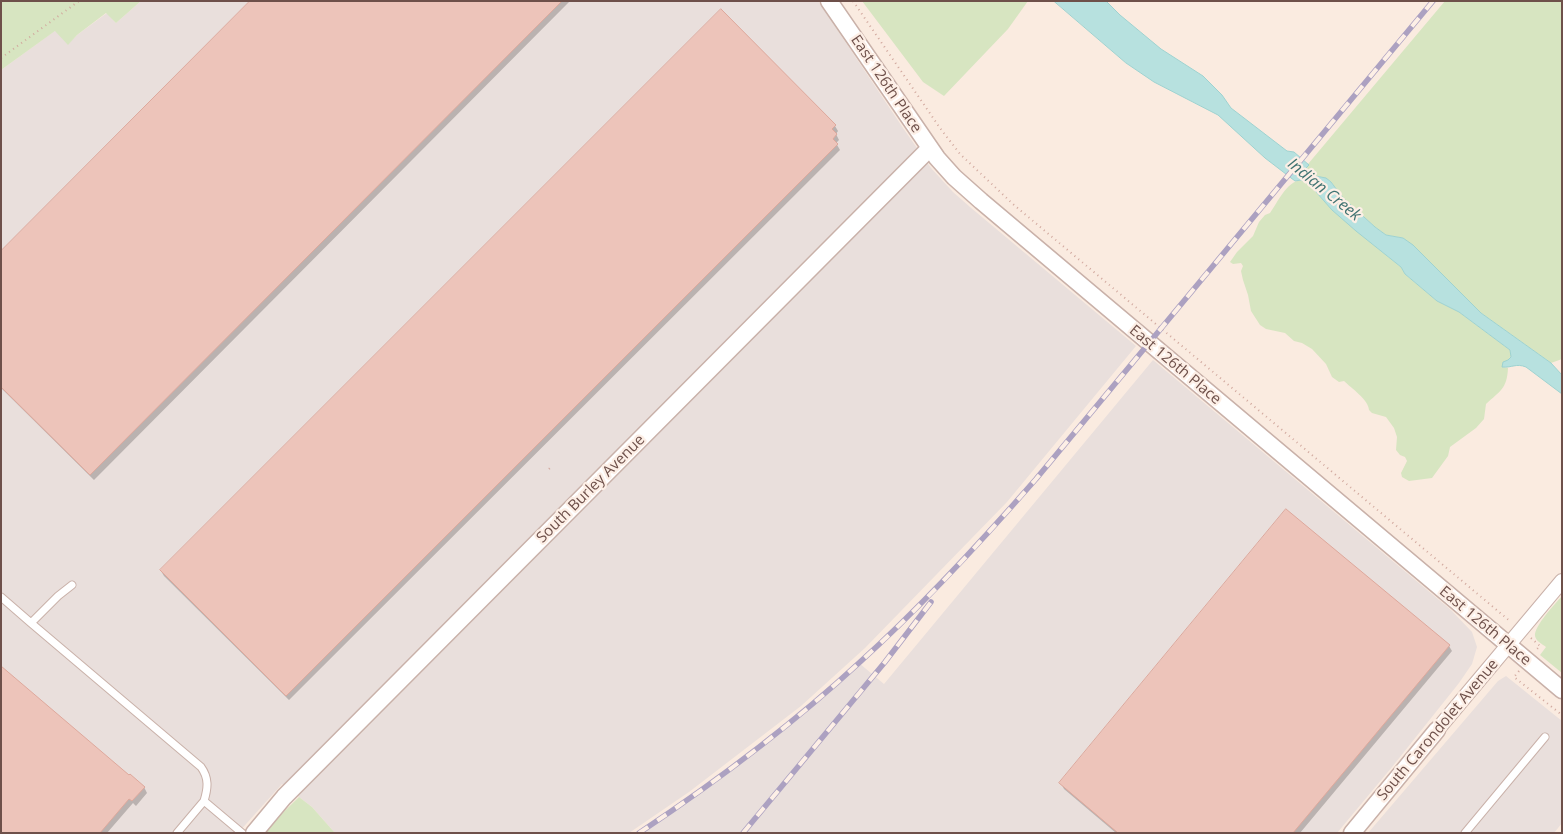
<!DOCTYPE html>
<style>
body{margin:0}
#map{position:relative;width:1563px;height:834px;overflow:hidden;background:#faebe0;font-family:"Open Sans",sans-serif}
canvas{display:block}
.frame{position:absolute;inset:0;border:2px solid #6e504a;pointer-events:none}
</style>
<div id="map">
<canvas width="1563" height="834"></canvas>
<div class="frame"></div>
</div>
<script>
const c = document.querySelector('canvas').getContext('2d');
c.lineJoin = 'round';
function fillPath(path, color) {
  c.fillStyle = color;
  c.fill(path, 'evenodd');
}
function trace(path, color, width, dash) {
  c.strokeStyle = color;
  c.lineWidth = width;
  c.lineCap = dash ? 'butt' : 'round';
  c.setLineDash(dash || []);
  c.stroke(path);
}
function drawText(font, color, halo, rows, align = 'center') {
  c.font = font + ' "Open Sans",sans-serif';
  c.lineWidth = 4.5;
  c.setLineDash([]);
  c.textBaseline = 'middle';
  c.strokeStyle = halo;
  c.fillStyle = color;
  for (const [text, x, y, turn = 0] of rows) {
    c.save();
    c.translate(x, y);
    c.rotate((+turn || 0) * Math.PI / 180);
    c.textAlign = isNaN(turn) ? turn : align;
    if (halo) c.strokeText(text, 0, 0);
    c.fillText(text, 0, 0);
    c.restore();
  }
}
fillPath(new Path2D(`
 M 141,1 L 818,1 L 903,128 L 931,168 L 953,192 L 970,207 L 1136,346 L 1007,502 L 865,648 L 801,706 L 689,792 L 629,833 L 335,833 L 312,807 L 282,784 L 238,833 L 1,833 L 1,70 L 56,30 L 68,44 L 77,35 L 107,13 L 116,23 Z
 M 1153,360 L 1451,610 L 1472,632 L 1477,647 L 1472,664 L 1459,683 L 1392,767 L 1337,833 L 639,833 L 732,768 L 816,700 L 859,663 L 884,684 Z
 M 1506,676 L 1562,721 L 1562,823 L 1554,833 L 1368,833 L 1498,681 Z`), '#e9dfdc');
fillPath(new Path2D(`
 M 1,1 L 141,1 L 116,23 L 106,13 L 77,35 L 68,45 L 55,31 L 1,70 Z
 M 862,1 L 1028,1 L 1008,29 L 944,96 L 923,82 Z
 M 1445,1 L 1562,1 L 1562,359 L 1551,363 L 1481,313 L 1403,238 L 1386,235 L 1375,227 L 1343,198 L 1331,182 L 1325,178 L 1310,175 L 1303,170 Z
 M 1301,180 C 1315,188 1323,201 1335,212 C 1356,231 1379,249 1401,267 L 1405,274 L 1437,301 L 1459,312 L 1510,350 L 1511,356 L 1503,367 L 1508,368 C 1507,389 1500,391 1486,404 L 1484,419 L 1476,428 L 1450,447 L 1448,456 L 1432,478 L 1409,481 L 1402,477 L 1401,473 L 1407,461 L 1405,457 L 1400,455 L 1396,450 L 1397,437 L 1394,428 L 1386,417 L 1372,413 L 1369,410 C 1369,400 1351,388 1344,381 L 1339,382 L 1332,377 L 1326,364 L 1312,349 L 1302,343 L 1294,341 L 1285,333 L 1266,329 L 1260,325 L 1251,311 L 1248,295 L 1243,280 L 1241,271 L 1243,266 L 1241,263 L 1233,264 L 1230,262 L 1237,252 L 1253,236 L 1259,222 L 1265,215 L 1270,213 C 1278,202 1286,182 1301,180 Z
 M 1562,596 L 1562,673 L 1540,655 L 1546,647 C 1542,644 1536,641 1535,636 C 1534,626 1555,604 1562,596 Z
 M 299,797 L 312,807 L 335,833 L 262,833 Z`), '#d7e5c1');
const water = new Path2D(`
 M 1054,1 L 1106,1 L 1120,15 L 1161,49 L 1203,76 L 1222,95 L 1231,108 L 1287,151 L 1294,152 L 1309,165 L 1304,170 L 1310,175 L 1326,178 L 1331,182 L 1343,198 L 1375,227 L 1386,235 L 1403,238 L 1413,245 L 1481,313 L 1551,363 L 1562,375 L 1562,394 L 1526,367 C 1516,363 1512,368 1502,367 L 1503,362 L 1508,360 L 1511,357 L 1510,350 L 1459,312 L 1437,301 L 1405,274 L 1401,267 L 1356,231 L 1332,210 L 1309,184 L 1301,180 L 1295,181 L 1265,158 L 1218,115 L 1154,82 L 1126,63 Z`);
fillPath(water, '#b7e1df');
trace(water, '#9ed2d0', 1);
fillPath(new Path2D(`
 M 252,1 L 570,1 L 94,480 L 1,388 L 1,253 Z
 M 721,11 L 835,126 L 838,131 L 836,134 L 839,140 L 836,143 L 840,150 L 289,700 L 164,576 L 161,571 Z
 M 1449,646 L 1452,651 L 1300,833 L 1116,833 L 1064,789 L 1061,783 Z
 M 129,777 L 144,787 L 147,793 L 136,806 L 133,803 L 107,833 L 1,833 Z`), '#0003');
const building = new Path2D(`
 M 250,1 L 562,1 L 90,475 L 1,387 L 1,251 Z
 M 721,9 L 836,125 L 832,129 L 837,134 L 833,139 L 838,144 L 286,696 L 160,570 Z
 M 1286,509 L 1450,645 L 1293,833 L 1118,833 L 1059,783 Z
 M 1,666 L 129,775 L 130,774 L 145,787 L 132,801 L 129,799 L 100,833 L 1,833 Z`);
fillPath(building, '#edc4ba');
trace(building, '#dea89c', 1);
const service = new Path2D(`
 M 1,597 L 31,623 L 58,596 L 72,585
 M 31,623 L 201,767 C 209,778 208,788 204,801
 M 177,833 L 204,801 L 242,833
 M 1465,833 L 1545,737`);
const minor = new Path2D(`
 M 1437,730 L 1562,581`);
const tertiary = new Path2D(`
 M 829,1 L 937,158 L 954,177 L 981,201 L 1562,690
 M 254,833 L 284,797 L 930,148
 M 1352,833 L 1437,730`);
trace(service, '#c9b1a9', 9);
trace(minor, '#c9b1a9', 16);
trace(tertiary, '#c9b1a9', 19);
trace(new Path2D(`
 M 853,1 L 940,128 L 960,154 L 1014,205 L 1511,622
 M 1,58 L 79,1
 M 549,469 L 550,468
 M 1531,638 L 1540,646 L 1536,650
 M 1519,671 L 1514,677 L 1562,715`), '#d1a89e', 2, [1, 4]);
trace(service, '#fff', 7);
trace(minor, '#fff', 14);
trace(tertiary, '#fff', 16);
const rail = new Path2D(`
 M 639,833 C 717,781 792,725 860,662 C 923,605 980,543 1036,479 L 1433,1
 M 743,833 L 885,662 L 931,602`);
trace(rail, '#aca1c1', 5.5);
trace(rail, '#fdefe6', 4, [11]);
drawText('15px', '#6e504a', '#fdefe6', [
 ["East 126th Place",886,84,56],
 ["East 126th Place",1175,365,40],
 ["South Burley Avenue",591,489,-45],
 ["East 126th Place",1485,626,40],
 ["South Carondolet Avenue",1438,730,-50]
]);
drawText('italic 16px', '#407372', '#fdefe6', [
 ["Indian Creek",1324,190,39]
]);
</script>
